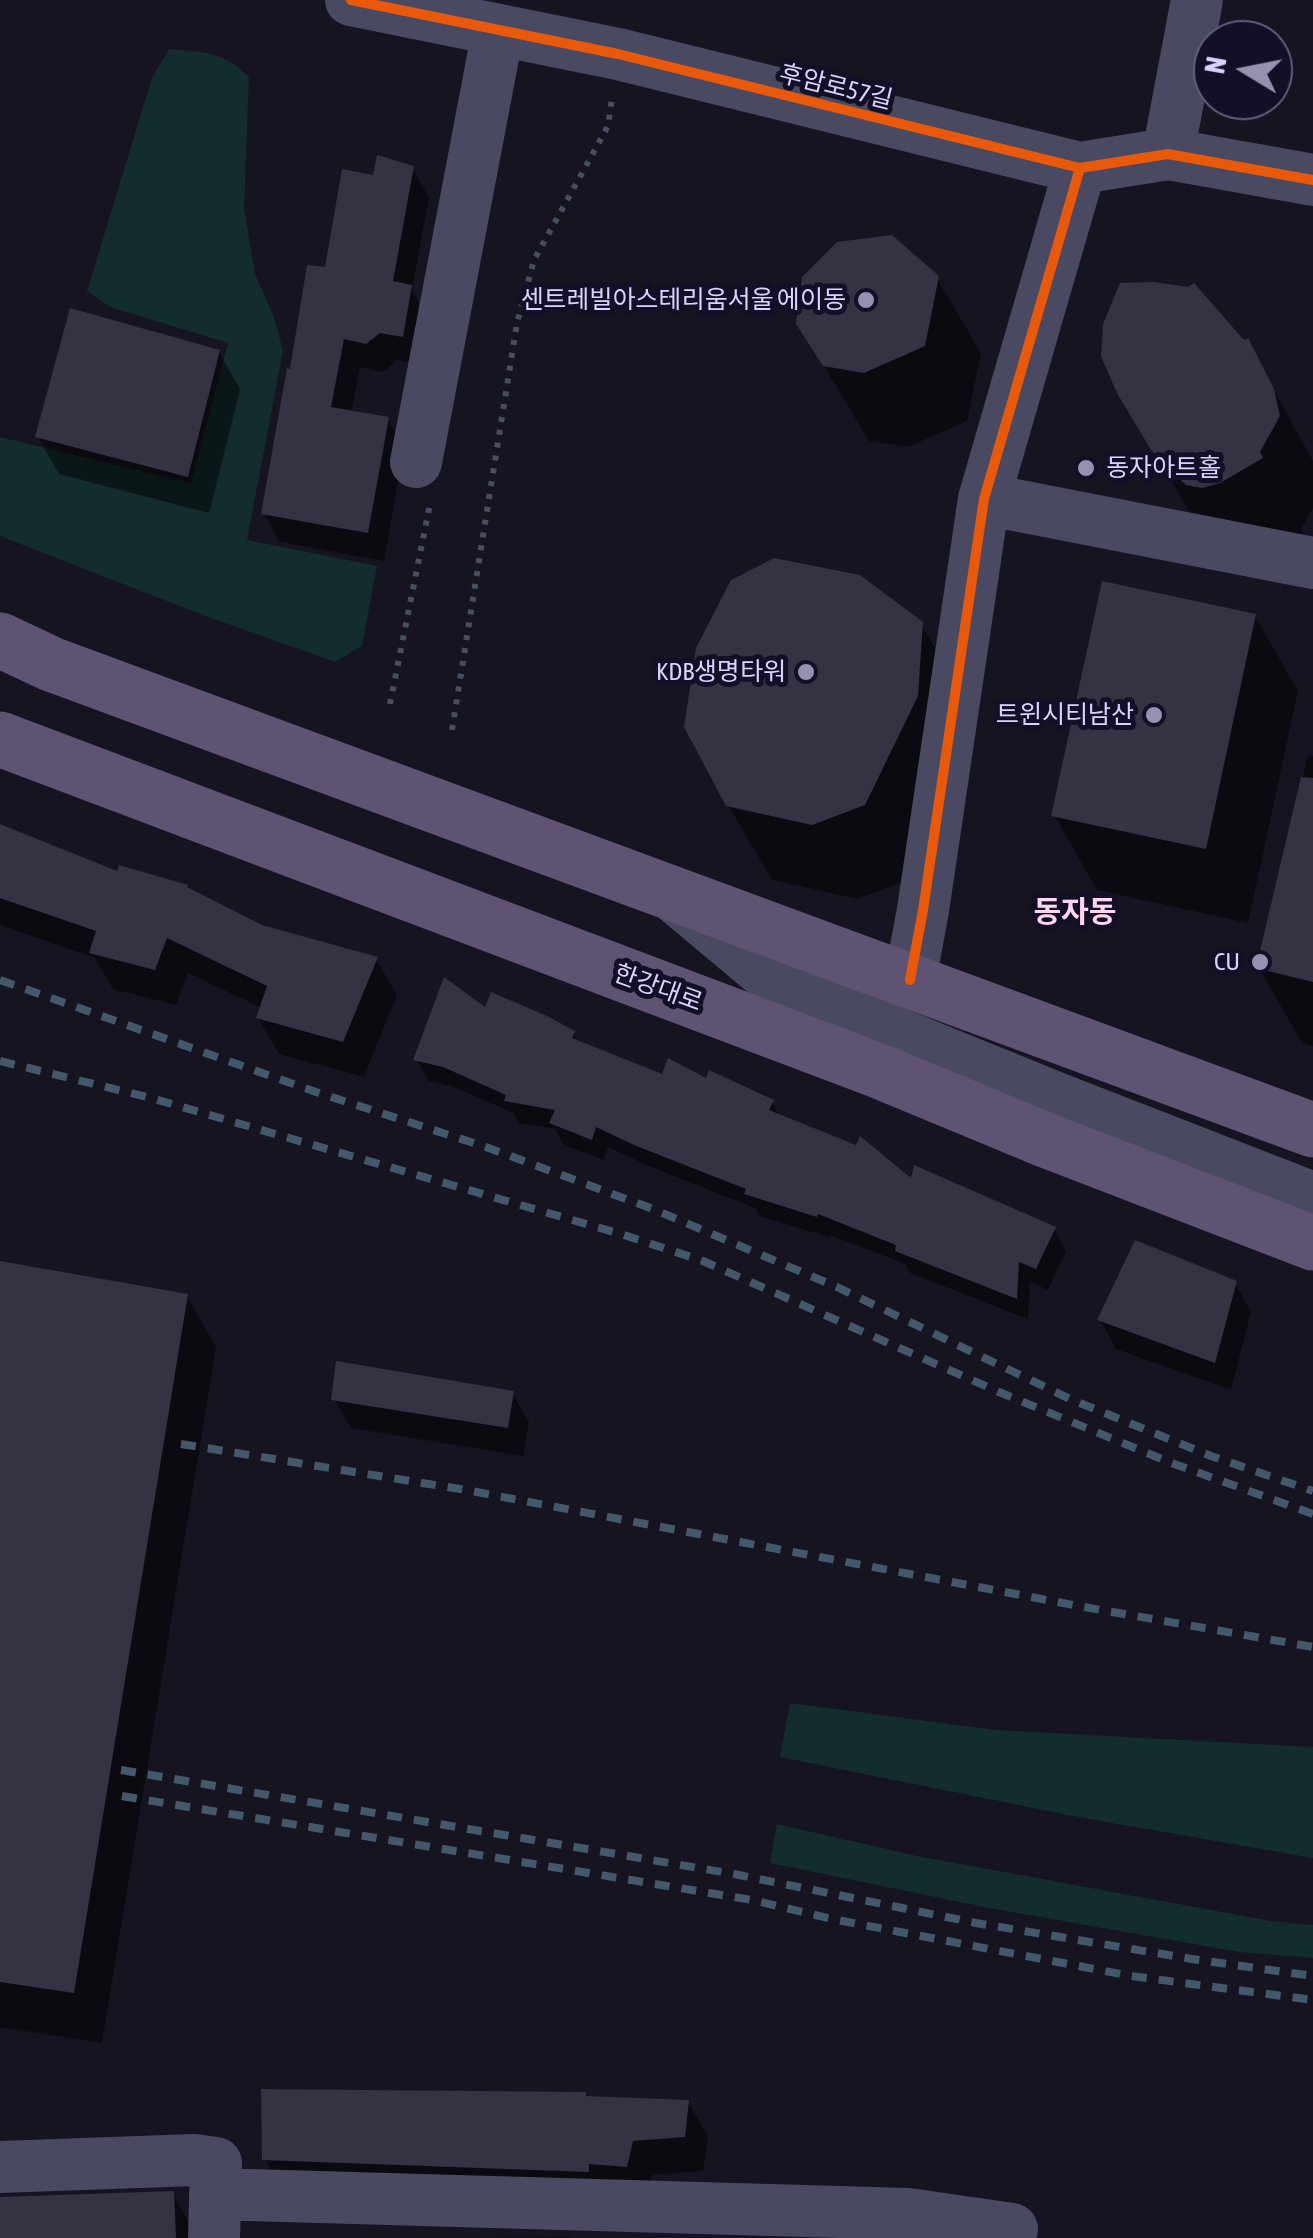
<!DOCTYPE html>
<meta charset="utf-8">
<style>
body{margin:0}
#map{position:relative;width:1313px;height:2238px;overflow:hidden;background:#161421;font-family:"Asap Condensed",sans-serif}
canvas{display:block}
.north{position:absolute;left:1193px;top:20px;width:100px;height:100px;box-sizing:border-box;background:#130f26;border:2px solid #625e7d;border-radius:50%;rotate:280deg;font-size:28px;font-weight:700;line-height:40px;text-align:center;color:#d9d4ff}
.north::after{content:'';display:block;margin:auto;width:35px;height:45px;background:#9591b1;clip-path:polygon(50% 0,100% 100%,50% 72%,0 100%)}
</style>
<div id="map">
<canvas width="1313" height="2238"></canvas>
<div class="north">N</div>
</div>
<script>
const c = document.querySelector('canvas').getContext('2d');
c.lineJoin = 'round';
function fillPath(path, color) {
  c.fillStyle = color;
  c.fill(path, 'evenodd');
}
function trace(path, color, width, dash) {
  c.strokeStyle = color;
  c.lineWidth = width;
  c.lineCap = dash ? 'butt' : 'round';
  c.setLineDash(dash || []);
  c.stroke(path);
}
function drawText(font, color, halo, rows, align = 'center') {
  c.font = font + ' "Asap Condensed","Noto Sans KR",sans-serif';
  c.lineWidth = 10;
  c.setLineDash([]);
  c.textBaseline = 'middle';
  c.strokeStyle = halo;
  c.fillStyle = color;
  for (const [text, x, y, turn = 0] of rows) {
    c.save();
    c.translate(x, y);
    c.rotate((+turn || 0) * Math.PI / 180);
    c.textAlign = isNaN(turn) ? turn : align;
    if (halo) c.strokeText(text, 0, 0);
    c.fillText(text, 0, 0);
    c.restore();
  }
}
fillPath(new Path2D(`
 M 169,49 C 203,52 224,51 249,77 L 244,209 L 255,274 L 274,317 L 283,351 L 247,540 L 377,566 L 362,646 L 335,662 L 200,614 L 0,536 L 0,437 L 191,483 L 228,343 L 110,307 L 87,291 L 152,78 Z
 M 790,1703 L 996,1730 L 1313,1747 L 1313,1858 L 1078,1817 L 780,1757 Z
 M 777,1824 L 917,1856 L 1271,1921 L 1313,1925 L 1313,1958 L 1239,1952 L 989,1908 L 770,1863 Z`), '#132c2d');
fillPath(new Path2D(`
 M 412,168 L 429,197 L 412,290 L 427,316 L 418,364 L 397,360 L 383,372 L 360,367 L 351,413 L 388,420 L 404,448 L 384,561 L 280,542 L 264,513 L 327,270 L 375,178 Z
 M 937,278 L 981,353 L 967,421 L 908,447 L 869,441 L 798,323 Z
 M 1247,341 L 1313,461 L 1313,508 L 1301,529 L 1304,534 L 1264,558 L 1197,525 L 1119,392 Z
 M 219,352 L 240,389 L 209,513 L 59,474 L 38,437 Z
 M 1255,616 L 1298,691 L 1248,923 L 1097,890 L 1054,815 Z
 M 921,624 L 964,699 L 908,880 L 857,899 L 772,880 L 728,805 Z
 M 1308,755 L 1313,756 L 1313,1046 L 1302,1043 L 1259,968 Z
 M 0,826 L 119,874 L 261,927 L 376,959 L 397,995 L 364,1077 L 279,1054 L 258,1018 L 262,1008 L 188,973 L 176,1005 L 113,989 L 95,958 L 0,925 Z
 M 487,1010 L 573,1033 L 579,1043 L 664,1077 L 707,1082 L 772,1102 L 780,1117 L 912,1183 L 1054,1229 L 1066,1251 L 1048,1290 L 1030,1282 L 1028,1319 L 910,1273 L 905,1264 L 830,1235 L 829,1237 L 759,1216 L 755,1208 L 649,1166 L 608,1147 L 604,1160 L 564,1145 L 555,1129 L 519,1123 L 513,1113 L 457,1088 L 429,1081 L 416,1059 Z
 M 0,1264 L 187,1296 L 216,1347 L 102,2043 L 0,2027 Z
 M 1235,1283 L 1251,1312 L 1231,1390 L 1116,1349 L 1100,1320 Z
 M 512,1393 L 529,1422 L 523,1456 L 351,1428 L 334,1399 Z
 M 688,2102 L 708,2137 L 703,2171 L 652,2175 L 646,2200 L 285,2194 L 265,2159 Z
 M 172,2193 L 198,2238 L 0,2238 L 0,2199 Z
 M 569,2237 L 570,2238 L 480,2238 Z`), '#0007');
fillPath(new Path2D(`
 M 377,155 L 414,166 L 393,281 L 412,285 L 403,337 L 380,333 L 366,344 L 344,339 L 331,407 L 389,417 L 368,533 L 261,514 L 287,368 L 290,369 L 307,265 L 325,267 L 342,169 L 373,175 Z
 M 892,235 L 939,276 L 925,346 L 864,373 L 823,366 L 796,324 L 802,277 L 837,242 Z
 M 1154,282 L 1188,287 L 1194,283 L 1244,340 L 1248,338 L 1274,389 L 1280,416 L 1260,452 L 1263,458 L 1220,483 L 1202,488 L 1186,485 L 1164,465 L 1151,450 L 1117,393 L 1101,356 L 1103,324 L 1120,283 Z
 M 70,308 L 220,350 L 188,477 L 35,437 Z
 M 774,558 L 860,575 L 923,622 L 918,696 L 865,805 L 812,825 L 726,806 L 684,727 L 696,648 L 731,580 Z
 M 1102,581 L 1256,614 L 1206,849 L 1051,816 Z
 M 1301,777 L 1313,778 L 1313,982 L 1256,968 Z
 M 0,824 L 117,871 L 119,865 L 188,885 L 187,887 L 262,925 L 378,957 L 343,1042 L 256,1018 L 267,986 L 167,938 L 155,970 L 89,953 L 96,931 L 0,898 Z
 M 444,977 L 485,1007 L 491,992 L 547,1016 L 575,1031 L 572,1038 L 662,1074 L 668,1058 L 706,1078 L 709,1070 L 774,1100 L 769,1110 L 856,1145 L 860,1136 L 911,1178 L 914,1165 L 1056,1227 L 1036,1269 L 1019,1262 L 1017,1299 L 895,1251 L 896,1245 L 818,1214 L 817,1217 L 744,1194 L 746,1189 L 634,1145 L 596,1127 L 592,1140 L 549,1123 L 555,1110 L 504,1101 L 506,1095 L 443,1067 L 413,1060 Z
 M 1135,1240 L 1237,1281 L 1215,1363 L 1097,1320 Z
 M 0,1261 L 188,1294 L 74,1993 L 0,1982 Z
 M 336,1361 L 514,1391 L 508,1428 L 331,1400 Z
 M 261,2089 L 586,2092 L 586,2096 L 689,2100 L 685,2137 L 633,2141 L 627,2167 L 589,2164 L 589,2172 L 262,2160 Z
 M 174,2191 L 176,2238 L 0,2238 L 0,2197 Z`), '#343243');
trace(new Path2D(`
 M 390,704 L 430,504
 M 452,730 L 517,323 L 534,260 L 608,126 L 612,98`), '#44505f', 6, [5, 8]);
trace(new Path2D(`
 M 351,0 L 618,54 L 1080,168 L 1168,154 L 1313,180
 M 1168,154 L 1197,0
 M 416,462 L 498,31
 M 984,499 L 1313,563
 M 677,899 L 781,986 L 1059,1099 L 1313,1198
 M 910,980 L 923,910 L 984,499 L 1080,168
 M 0,2167 L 194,2160 L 216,2163 L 214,2238
 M 215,2194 L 908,2214 L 1012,2229`), '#4a4962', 52);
trace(new Path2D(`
 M 0,640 L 51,664 L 1313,1130
 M 0,739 L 879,1071 L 1043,1139 L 1313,1243`), '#5e5373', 55);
trace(new Path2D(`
 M 0,980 L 316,1092 L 486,1147 L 653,1209 L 837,1287 L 1070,1399 L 1211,1456 L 1313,1491
 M 0,1061 L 151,1098 L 624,1235 L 703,1261 L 999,1392 L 1169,1462 L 1313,1514
 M 181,1444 L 466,1490 L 1084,1607 L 1313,1647
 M 121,1770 L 734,1874 L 976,1923 L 1192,1959 L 1313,1976
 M 122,1796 L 752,1900 L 832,1919 L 1131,1976 L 1313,2000`), '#43596b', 8, [15, 12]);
trace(new Path2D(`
 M 351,0 L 618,54 L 1080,168 L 1168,154 L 1313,180
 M 910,980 L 923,910 L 984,499 L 1080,168`), '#e8590c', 10);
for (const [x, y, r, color] of [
 [866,300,10,"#9591b1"],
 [1086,468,10,"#9591b1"],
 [806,672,10,"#9591b1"],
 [1154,715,10,"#9591b1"],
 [1260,962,10,"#9591b1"]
]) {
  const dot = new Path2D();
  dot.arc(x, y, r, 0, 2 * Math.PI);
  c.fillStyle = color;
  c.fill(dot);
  trace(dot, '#130f26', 4);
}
drawText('25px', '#d9d4ff', '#130f26', [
 ["후암로57길",836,87,14],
 ["한강대로",658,988,20]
]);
drawText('25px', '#d9d4ff', '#130f26', [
 ["센트레빌아스테리움서울 에이동",846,300],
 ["동자아트홀",1106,468,"left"],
 ["KDB생명타워",786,672],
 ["트윈시티남산",1134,715],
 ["CU",1240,962]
], 'right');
drawText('bold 30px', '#ffd6f0', '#130f26', [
 ["동자동",1075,913]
]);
</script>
